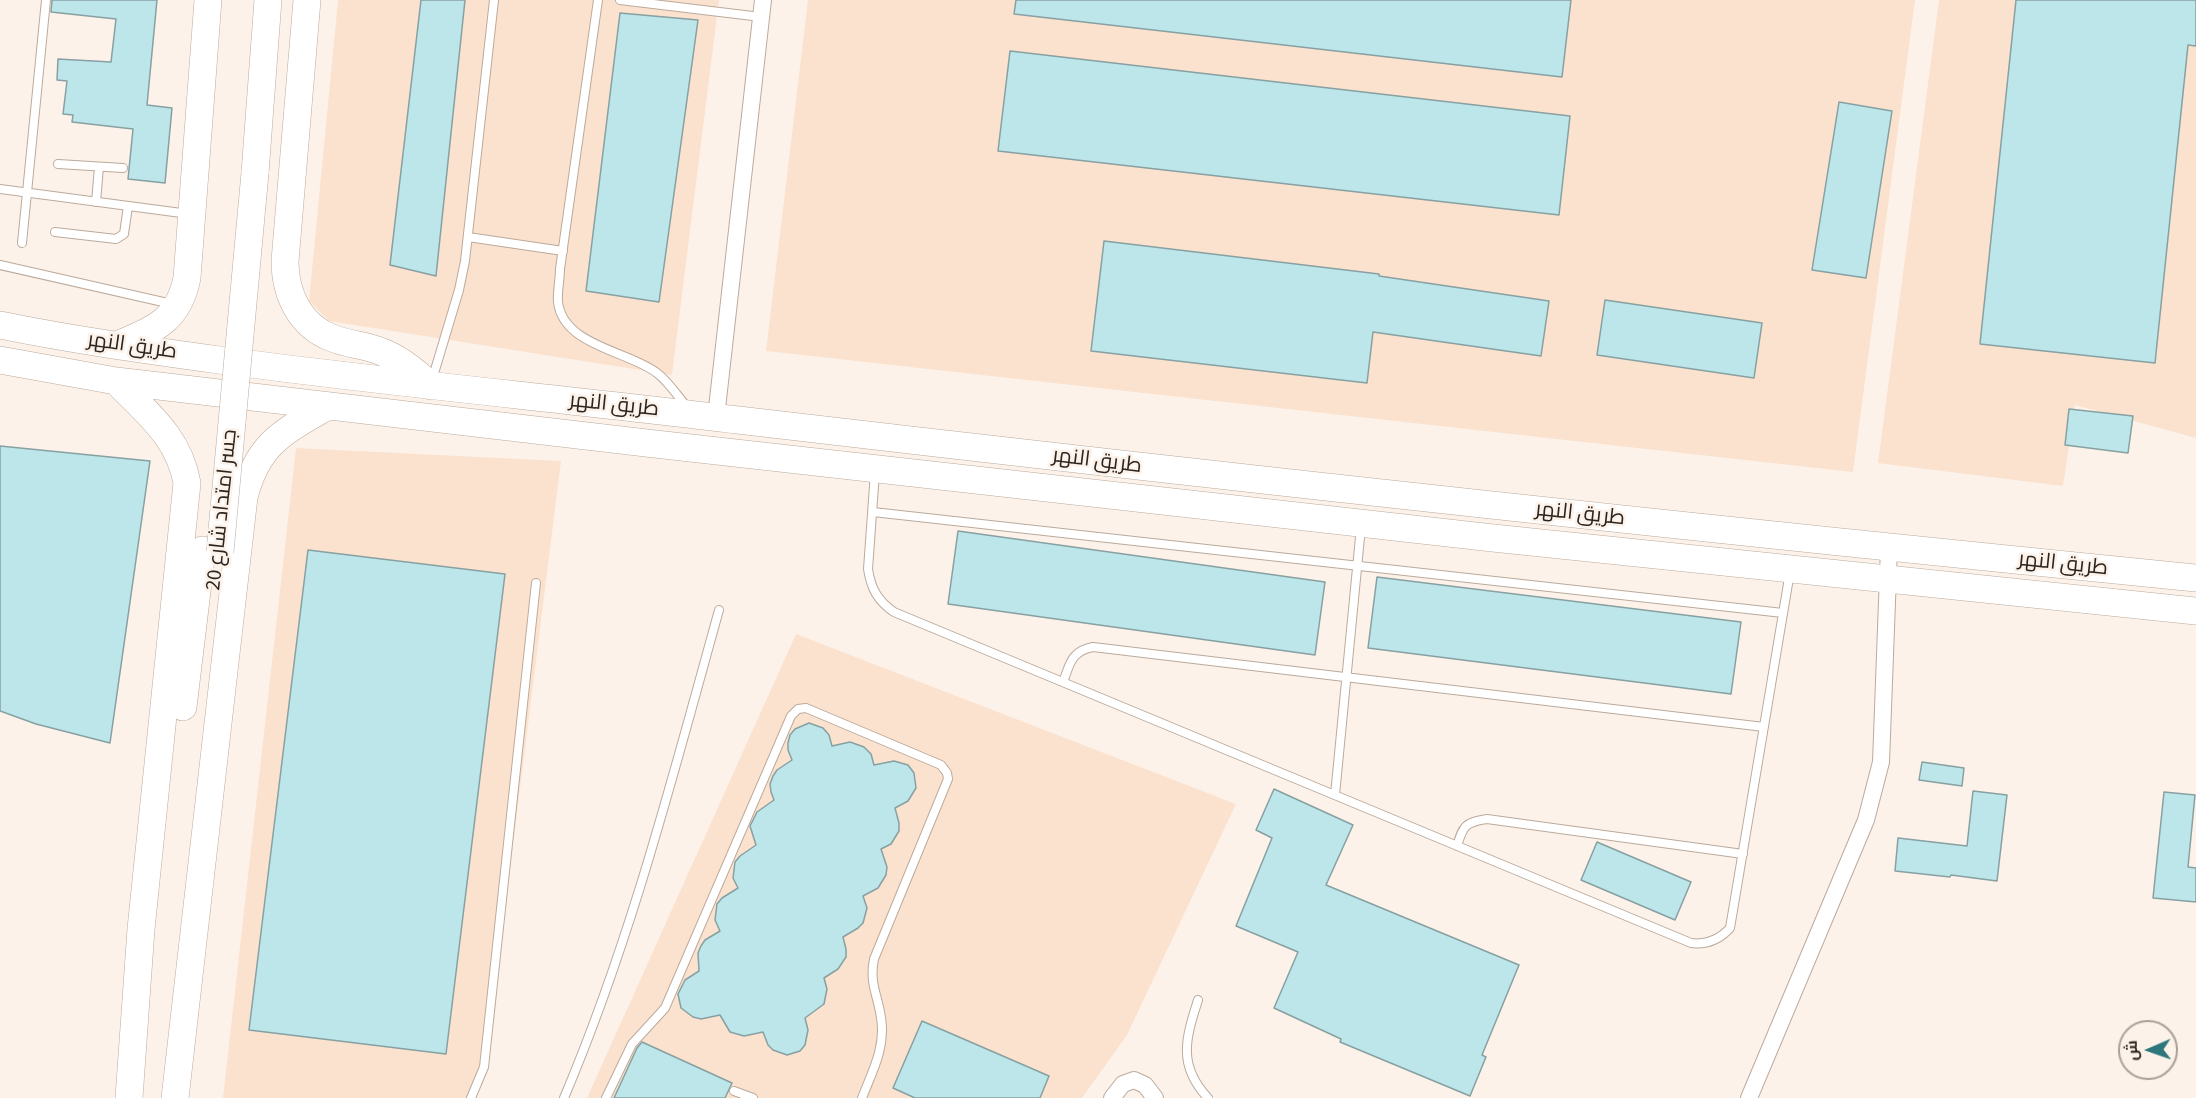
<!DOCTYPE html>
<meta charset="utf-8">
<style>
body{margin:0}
#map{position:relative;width:2196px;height:1098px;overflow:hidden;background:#fdf2e9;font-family:"Source Sans 3",Cairo,sans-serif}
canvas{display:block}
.north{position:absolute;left:2118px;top:1020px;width:60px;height:60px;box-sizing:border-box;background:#fdf2e9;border:2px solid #a9a098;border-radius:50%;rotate:268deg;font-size:16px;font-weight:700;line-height:24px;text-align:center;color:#2b251f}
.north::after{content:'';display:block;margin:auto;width:21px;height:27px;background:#2d777c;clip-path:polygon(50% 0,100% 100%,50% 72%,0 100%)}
</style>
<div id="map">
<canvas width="2196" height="1098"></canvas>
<div class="north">ش</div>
</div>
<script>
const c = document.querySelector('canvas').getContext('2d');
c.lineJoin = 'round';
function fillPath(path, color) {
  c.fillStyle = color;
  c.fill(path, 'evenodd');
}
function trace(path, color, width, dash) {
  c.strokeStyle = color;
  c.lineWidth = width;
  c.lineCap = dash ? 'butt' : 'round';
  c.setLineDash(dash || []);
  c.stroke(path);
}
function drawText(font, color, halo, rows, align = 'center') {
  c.font = font + ' "Source Sans 3",Cairo,sans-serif';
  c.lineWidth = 5;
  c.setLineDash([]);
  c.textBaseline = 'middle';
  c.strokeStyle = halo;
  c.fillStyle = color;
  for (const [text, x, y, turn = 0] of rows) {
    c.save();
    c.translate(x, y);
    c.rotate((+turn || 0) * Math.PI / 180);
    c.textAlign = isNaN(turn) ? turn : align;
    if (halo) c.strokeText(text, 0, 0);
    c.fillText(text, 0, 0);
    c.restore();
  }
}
fillPath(new Path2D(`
 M 338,0 L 719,0 L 672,375 L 329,321 L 309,301 Z
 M 808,0 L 1915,0 L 1853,472 L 766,351 Z
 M 1939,0 L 2196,0 L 2196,438 L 2075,405 L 2063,486 L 1878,463 Z
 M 296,448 L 561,461 L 486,1061 L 473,1098 L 223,1098 Z
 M 796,634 L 1236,804 L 1127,1035 L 1082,1098 L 587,1098 Z`), '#fbe2ce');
const building = new Path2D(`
 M 52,0 L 157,0 L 147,105 L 172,108 L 165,183 L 128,179 L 133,129 L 72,122 L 73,115 L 63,114 L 67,81 L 57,80 L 58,59 L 111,62 L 116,19 L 51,12 Z
 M 421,0 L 465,0 L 436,276 L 390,265 Z
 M 1016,0 L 1571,0 L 1562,77 L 1014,14 Z
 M 2016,0 L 2196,0 L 2196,46 L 2188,45 L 2155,363 L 1980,344 Z
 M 620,13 L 698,20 L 659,302 L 586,291 Z
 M 1010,51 L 1570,116 L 1559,215 L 998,151 Z
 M 1839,102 L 1892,111 L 1866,278 L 1812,270 Z
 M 1104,241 L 1379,274 L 1379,276 L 1549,301 L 1541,356 L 1373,332 L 1367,383 L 1091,351 Z
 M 1605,300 L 1762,323 L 1754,378 L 1597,355 Z
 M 2069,409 L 2133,416 L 2128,453 L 2065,445 Z
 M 0,446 L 150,461 L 110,743 L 36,724 L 0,711 Z
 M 958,531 L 1325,582 L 1315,655 L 948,604 Z
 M 308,550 L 505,574 L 446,1054 L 249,1030 Z
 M 1377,577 L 1741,622 L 1731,694 L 1368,648 Z
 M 809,723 L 823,728 L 829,735 L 832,746 L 850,742 L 864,747 L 871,754 L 874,765 L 894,761 L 908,765 L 914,773 L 916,788 L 908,801 L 895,808 L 899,823 L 899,831 L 891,844 L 881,849 L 887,867 L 886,875 L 878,888 L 863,896 L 867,908 L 863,923 L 858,928 L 843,937 L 846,949 L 846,957 L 838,969 L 824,978 L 827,989 L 824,1004 L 805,1018 L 808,1030 L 805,1045 L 800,1051 L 787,1055 L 773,1050 L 768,1045 L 763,1032 L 744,1036 L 730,1032 L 720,1015 L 701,1019 L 693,1017 L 681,1008 L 678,994 L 685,980 L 699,971 L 698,953 L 701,946 L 705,940 L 720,931 L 715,920 L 717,904 L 722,898 L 738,888 L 733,878 L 735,862 L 740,856 L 756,845 L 750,826 L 757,812 L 774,800 L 771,792 L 770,784 L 773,776 L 777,770 L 792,760 L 788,750 L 788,743 L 790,735 L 795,729 Z
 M 1922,762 L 1964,768 L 1962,786 L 1919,780 Z
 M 1274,789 L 1353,825 L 1326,885 L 1519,965 L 1482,1055 L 1486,1057 L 1470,1096 L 1340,1042 L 1341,1039 L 1274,1008 L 1298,952 L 1236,926 L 1272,838 L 1256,830 Z
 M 1973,791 L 2007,795 L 1997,881 L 1951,875 L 1950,877 L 1895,871 L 1898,838 L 1967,846 Z
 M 2164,792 L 2195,795 L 2188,867 L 2196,868 L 2196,902 L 2153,898 Z
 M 1597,842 L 1691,882 L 1675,920 L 1581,880 Z
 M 922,1021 L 1049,1076 L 1040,1098 L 915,1098 L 893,1088 Z
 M 642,1042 L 732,1083 L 725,1098 L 614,1098 L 637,1048 Z`);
fillPath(building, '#bce6e9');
trace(building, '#87a0a2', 1.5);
const service = new Path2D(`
 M 598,0 L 560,269 C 560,280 557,292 558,302 C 563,346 629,351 657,373 C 669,382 678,397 688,408
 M 620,0 L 761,17
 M 58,164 L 123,168
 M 0,189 L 189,214
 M 96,202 L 99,167
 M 55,232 L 116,239 L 124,234 L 128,206
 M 468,237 L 563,251
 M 22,243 L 46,0
 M 0,265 L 172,304
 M 432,380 L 459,290 L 465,261 L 494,0
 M 875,472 L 868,569 C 871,589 878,601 894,612 L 1691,943 C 1707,945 1719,940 1730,928 L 1790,572
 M 873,512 L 1783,613
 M 1063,682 C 1070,664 1071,651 1093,647 L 1764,727
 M 1335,795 L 1361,527
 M 1457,846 C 1463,826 1465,822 1487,819 L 1743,854
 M 1198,1000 C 1186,1038 1177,1065 1208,1098
 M 734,1091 L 753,1098
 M 471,1098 L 484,1067 L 536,583
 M 564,1098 C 631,940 673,775 719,610
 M 606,1098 L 632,1044 L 665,1008 L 791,716 L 798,709 L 806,708 L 941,765 L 947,773 L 948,779 L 874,959 C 869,984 878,995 881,1018 C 886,1047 872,1072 862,1098`);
const minor = new Path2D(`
 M 716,417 L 763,0
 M 1112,1098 L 1123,1084 L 1134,1080 L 1145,1085 L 1155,1098
 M 1749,1098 L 1866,820 L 1881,762 L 1889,548`);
const primary = new Path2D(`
 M 307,0 L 285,261 C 285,294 300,326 332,338 C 347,344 363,345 377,350 C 398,357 415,371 431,386
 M 255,173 L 268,0
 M 0,325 C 73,340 146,350 219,360 C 392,383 565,399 738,420 C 1224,477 1710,530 2196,578
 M 117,345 C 154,329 178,322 187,278 L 208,0
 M 0,360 L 116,381 L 655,444 L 1493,538 L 2196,611
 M 116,381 C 147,413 179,437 187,483 L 141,929 L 129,1098
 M 183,707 L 202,550
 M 175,1098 L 244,497 C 258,443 283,432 328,406`);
trace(service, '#bbaa9c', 10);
trace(minor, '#bbaa9c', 18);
trace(primary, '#bbaa9c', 28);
trace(service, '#fff', 8);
trace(minor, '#fff', 16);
trace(primary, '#fff', 27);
const primaryBridge = new Path2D(`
 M 220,552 L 255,173`);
trace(primaryBridge, '#bbaa9c', 28, []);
trace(primaryBridge, '#fff', 27);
drawText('21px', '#2b251f', '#fdf2e9', [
 ["طريق النهر",132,347,8],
 ["طريق النهر",614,406,6],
 ["طريق النهر",1097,462,7],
 ["جسر امتداد شارع 20",223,510,-84],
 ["طريق النهر",1580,515,6],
 ["طريق النهر",2063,565,6]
]);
</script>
